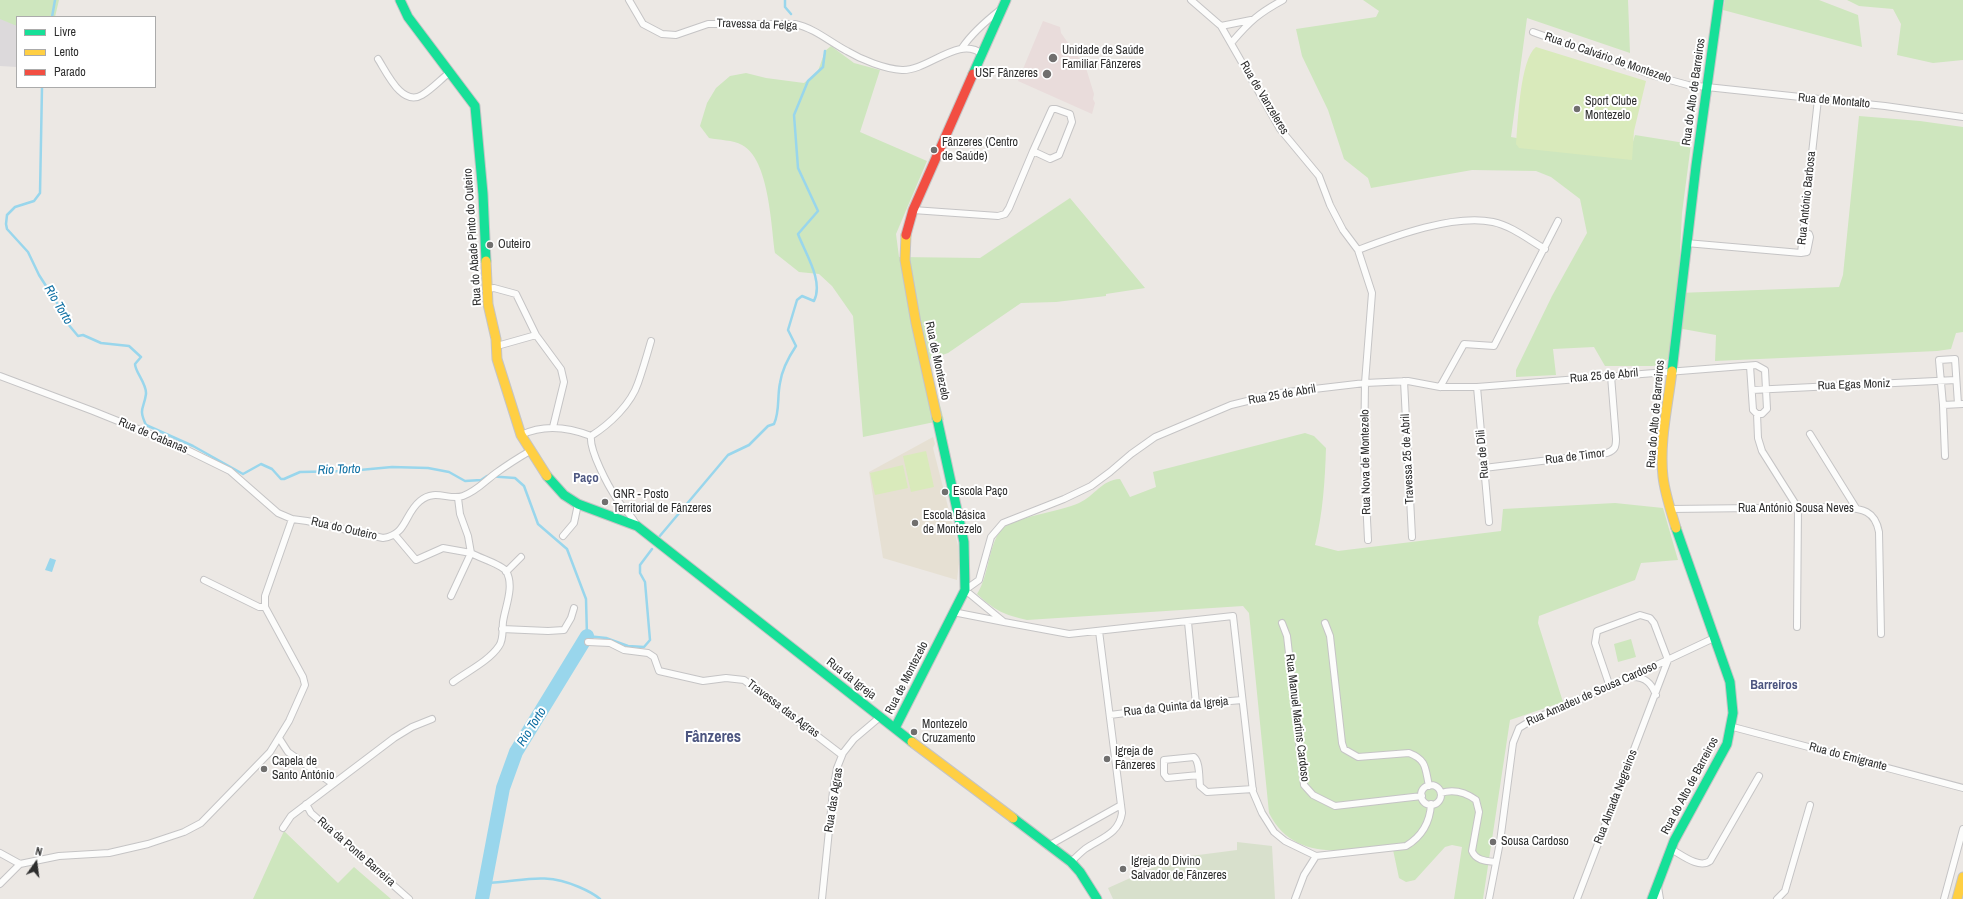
<!DOCTYPE html>
<meta charset="utf-8">
<style>
body{margin:0}
#map{position:relative;width:1963px;height:899px;overflow:hidden;background:#ece8e4;font-family:"Archivo Narrow",sans-serif}
canvas{display:block}
.legend{position:absolute;left:16px;top:16px;width:140px;height:72px;box-sizing:border-box;background:#fff;border:1px solid #ababab;margin:0;padding:5px 7px;list-style:none;font-size:12px;color:#2e2e2e}
.legend li{display:flex;align-items:center;gap:8px;height:20px}
.legend b{width:20px;border:1px solid #ababab}
.north{position:absolute;left:16px;top:843px;width:40px;height:40px;-webkit-text-stroke:3px #fff;paint-order:stroke;rotate:14deg;font-size:11px;font-weight:700;line-height:16px;text-align:center;color:#2e2e2e}
.north::after{content:'';display:block;margin:auto;width:14px;height:18px;background:#2e2e2e;clip-path:polygon(50% 0,100% 100%,50% 72%,0 100%)}
</style>
<div id="map">
<canvas width="1963" height="899"></canvas>
<ul class="legend">
<li><b style="height:5px;background:#16e098"></b>Livre</li>
<li><b style="height:5px;background:#ffcf43"></b>Lento</li>
<li><b style="height:5px;background:#f24e42"></b>Parado</li>
</ul>
<div class="north">N</div>
</div>
<script>
const c = document.querySelector('canvas').getContext('2d');
c.lineJoin = 'round';
function fillPath(path, color) {
  c.fillStyle = color;
  c.fill(path, 'evenodd');
}
function trace(path, color, width, dash) {
  c.strokeStyle = color;
  c.lineWidth = width;
  c.lineCap = dash ? 'butt' : 'round';
  c.setLineDash(dash || []);
  c.stroke(path);
}
function drawText(font, color, halo, rows, align = 'center') {
  c.font = font + ' "Archivo Narrow",sans-serif';
  c.lineWidth = 4;
  c.setLineDash([]);
  c.textBaseline = 'middle';
  c.strokeStyle = halo;
  c.fillStyle = color;
  for (const [text, x, y, turn = 0] of rows) {
    c.save();
    c.translate(x, y);
    c.rotate((+turn || 0) * Math.PI / 180);
    c.textAlign = isNaN(turn) ? turn : align;
    if (halo) c.strokeText(text, 0, 0);
    c.fillText(text, 0, 0);
    c.restore();
  }
}
fillPath(new Path2D(`
 M 0,0 L 17,17 L 17,67 L 0,66 Z`), '#dcd9db');
fillPath(new Path2D(`
 M 933,437 L 935,444 L 933,448 L 958,546 L 959,563 L 957,580 L 883,558 L 869,472 Z`), '#e6e0d3');
fillPath(new Path2D(`
 M 1043,21 L 1060,27 L 1061,33 L 1086,68 L 1094,94 L 1093,99 L 1095,103 L 1092,114 L 1018,81 Z`), '#e9dcdb');
fillPath(new Path2D(`
 M 0,0 L 59,0 L 55,17 L 17,17 L 17,26 L 0,19 Z
 M 1363,0 L 1628,0 L 1630,53 L 1527,18 L 1511,137 L 1628,158 L 1635,135 L 1691,144 L 1682,213 L 1678,293 L 1839,287 L 1843,275 L 1859,116 L 1920,121 L 1963,127 L 1963,332 L 1956,333 L 1951,349 L 1937,351 L 1715,361 L 1716,335 L 1672,327 L 1669,358 L 1660,365 L 1652,366 L 1605,366 L 1594,347 L 1553,349 L 1556,375 L 1516,377 L 1516,370 L 1552,296 L 1587,233 L 1580,199 L 1551,177 L 1536,171 L 1472,170 L 1371,188 L 1368,178 L 1344,159 L 1328,110 L 1302,56 L 1296,29 L 1376,17 L 1379,11 Z
 M 1725,0 L 1819,0 L 1858,15 L 1862,47 L 1723,10 Z
 M 1847,0 L 1963,0 L 1963,60 L 1933,63 L 1897,55 L 1901,24 L 1893,9 L 1859,6 Z
 M 831,46 L 854,63 L 880,70 L 860,132 L 927,161 L 896,234 L 899,257 L 980,258 L 1070,198 L 1145,288 L 1106,294 L 1106,296 L 1056,302 L 1021,303 L 948,353 L 928,360 L 944,420 L 863,437 L 853,316 L 832,286 L 819,274 L 799,272 L 775,253 C 771,225 769,159 742,145 C 733,140 719,140 709,138 L 700,126 L 707,103 L 716,88 L 730,76 L 746,73 L 766,78 L 804,83 L 818,71 L 825,51 Z
 M 1305,433 L 1314,436 L 1326,448 C 1325,480 1323,513 1315,545 L 1338,551 L 1501,531 L 1503,509 L 1615,503 L 1663,508 L 1678,560 L 1641,563 L 1635,580 L 1539,616 L 1538,623 L 1563,702 L 1510,720 L 1483,899 L 1454,899 L 1462,847 L 1452,845 L 1445,847 L 1415,880 L 1406,882 L 1399,878 L 1392,845 C 1347,850 1294,863 1269,813 L 1249,613 L 1243,606 L 1027,620 C 1004,615 994,610 977,594 C 989,576 988,546 1001,530 C 1010,518 1062,511 1079,503 C 1095,496 1101,480 1120,479 L 1130,497 L 1156,487 L 1153,472 Z
 M 1631,639 L 1636,657 L 1618,662 L 1614,644 Z
 M 284,831 L 338,883 L 354,867 L 391,899 L 253,899 Z`), '#cee6be');
fillPath(new Path2D(`
 M 1237,842 L 1272,846 L 1275,899 L 1113,899 L 1108,888 L 1175,858 L 1237,850 Z`), '#d8e0cc');
fillPath(new Path2D(`
 M 1536,47 L 1646,81 L 1634,131 L 1632,160 L 1519,148 L 1516,144 C 1518,122 1520,59 1536,47 Z
 M 926,451 L 934,487 L 911,492 L 903,456 Z
 M 903,465 L 908,488 L 875,495 L 870,473 Z`), '#d9eabb');
fillPath(new Path2D(`
 M 50,558 L 56,560 L 52,572 L 45,570 Z`), '#99d6ec');
trace(new Path2D(`
 M 785,0 L 785,7 L 791,14
 M 52,17 L 55,0
 M 42,87 L 40,193 L 34,201 L 15,207 L 7,215 L 6,224 L 7,229 L 28,252 L 39,275 L 57,303 L 63,318 L 78,336 L 83,335 L 101,343 L 129,346 L 141,357 L 135,364 C 135,372 147,384 146,394 C 144,409 138,408 146,425 L 193,446 L 243,474 L 261,464 L 272,469 L 281,479 L 284,479 L 300,472 L 349,471 L 392,467 L 428,468 L 449,472 L 465,481 L 481,480 L 487,476 L 515,478 L 524,486 L 538,524 L 567,549 L 586,599 L 587,636 L 606,638 L 628,646 L 644,647 L 650,640 L 645,582 L 640,573 L 640,565 L 652,549
 M 659,537 L 728,455 L 749,445 L 768,426 L 774,424 C 780,411 777,397 780,383 C 782,369 788,358 796,346 L 788,330 L 797,300 L 802,296 L 814,301 C 824,281 805,253 798,234 L 818,211 L 798,168 L 794,115 L 808,81 L 823,67 L 825,51
 M 485,883 C 522,882 542,871 579,887 C 586,890 593,893 600,899`), '#99d6ec', 2.5);
trace(new Path2D(`
 M 482,899 L 503,788 L 516,752 L 587,636`), '#99d6ec', 14);
const street = new Path2D(`
 M 629,0 L 643,24 L 662,34 L 676,35 L 708,24 L 795,24 C 814,28 830,42 847,51 C 862,60 885,69 902,70 C 928,71 959,35 982,54
 M 1191,0 L 1221,26 L 1280,129 L 1319,176 L 1330,205 L 1343,230 L 1358,250 L 1372,293 L 1365,383 L 1364,458 L 1368,540
 M 1221,26 L 1251,20
 M 1533,32 L 1655,76 L 1688,85 L 1885,106 L 1963,117
 M 1232,42 C 1250,21 1259,13 1283,0
 M 962,48 C 972,33 986,21 1000,10
 M 378,59 C 387,73 402,107 422,95 C 432,89 440,80 449,73
 M 1052,109 L 1056,109 L 1070,114 L 1072,122 L 1059,155 L 1050,159 L 1033,151 Z
 M 913,210 L 998,216 L 1005,214 L 1009,208 L 1033,151
 M 1686,243 L 1801,253 L 1818,99
 M 1358,250 C 1395,236 1453,214 1493,222 C 1512,226 1529,240 1545,249
 M 1801,253 L 1807,252 L 1810,237 L 1809,234 L 1803,233
 M 487,289 L 494,288 L 516,294 L 536,335 L 561,369 L 564,382 L 553,427
 M 497,346 L 536,335
 M 0,376 L 93,411 L 175,444 L 230,471 L 278,513 L 292,519 L 307,521 L 383,538 C 407,535 404,514 420,501 C 435,488 449,501 463,496 C 477,491 485,481 496,473 C 507,465 518,458 530,451
 M 1404,381 L 1412,537
 M 1440,387 L 1464,344 L 1494,346 L 1558,221
 M 1477,387 L 1489,522
 M 1752,390 L 1956,380
 M 1958,404 L 1955,359 L 1939,360 L 1943,405 L 1963,404
 M 1943,405 L 1945,456
 M 1757,414 L 1758,438 L 1762,451 L 1798,508 L 1797,627
 M 1810,434 L 1856,508
 M 521,435 C 544,424 568,427 591,436 C 610,424 631,404 638,383 C 643,369 647,355 651,341
 M 591,436 C 589,450 608,486 617,499 C 623,509 632,515 637,526
 M 1484,468 L 1607,453 C 1615,450 1616,447 1616,439 L 1611,376
 M 1670,509 L 1842,507 C 1862,509 1875,510 1879,532 L 1881,634
 M 395,535 L 416,560 L 443,548 L 471,553 L 451,596
 M 563,536 L 574,523 L 578,504
 M 506,572 L 521,557
 M 204,580 L 259,607 L 265,607
 M 953,612 L 1004,622 L 965,590 L 979,580 L 991,537 L 1003,523 L 1064,499 L 1091,486 L 1110,472 L 1131,454 L 1155,437 L 1231,405 L 1280,393 L 1365,383 L 1408,381 L 1440,387 L 1477,387 L 1756,365 L 1765,370 L 1767,409 L 1762,414 L 1757,414 L 1753,410 L 1750,366
 M 1004,622 L 1069,634 L 1233,616 L 1253,792 L 1262,813 L 1274,832 L 1285,841 L 1316,856 L 1406,846 C 1421,837 1430,823 1431,804
 M 1188,622 L 1196,704
 M 1282,623 L 1287,636 L 1304,785 L 1313,795 L 1335,806 L 1422,796
 M 1325,623 L 1330,636 L 1342,743 L 1344,749 L 1358,757 L 1409,753 C 1427,760 1425,768 1429,786
 M 502,629 L 548,631 L 564,630 L 571,618 L 574,608
 M 588,642 L 610,643 L 624,650 L 648,653 L 654,657 L 659,671 L 703,681 L 726,678 L 744,680 L 842,755
 M 1633,677 C 1646,677 1652,684 1656,695
 M 453,682 C 468,671 489,661 499,646 C 504,639 502,630 503,622 C 505,607 515,586 506,571 C 501,564 479,558 471,553 L 468,536 L 460,514 L 458,498
 M 1110,715 L 1196,704 L 1242,700
 M 1733,727 L 1963,788
 M 279,738 L 288,752 L 333,784
 M 1199,775 L 1167,778 L 1164,774 L 1164,760 L 1194,757 C 1200,762 1199,777 1200,786 L 1207,792 L 1253,789
 M1421 795a10 10 0 1 1 20 0a10 10 0 1 1-20 0Z
 M 1441,793 C 1454,789 1465,792 1476,800 L 1479,812 L 1472,851 C 1476,861 1487,861 1496,862
 M 306,804 L 311,813 L 409,899
 M 283,828 L 291,816 L 394,738 L 412,727 L 432,719
 M 1048,846 L 1121,805
 M 1671,849 C 1682,855 1699,869 1710,861 L 1759,776
 M 0,853 L 20,864
 M 1071,862 C 1075,858 1080,853 1085,849 C 1101,838 1119,834 1122,813 L 1099,631
 M 0,884 L 20,864 L 59,856 L 109,853 L 148,844 L 184,832 L 201,823 L 270,752 L 289,721 L 305,685 L 303,677 L 265,607 L 265,596 L 292,519
 M 1658,887 L 1660,899
 M 822,899 L 833,791 L 837,768 L 843,753 L 854,739 L 880,717
 M 1295,899 L 1304,875 L 1316,856
 M 1489,899 L 1500,842 L 1513,743 L 1519,728 L 1532,720 L 1631,677 L 1714,638
 M 1577,899 L 1668,660 L 1654,623 L 1650,618 L 1640,615 L 1597,631 L 1595,643 L 1610,687
 M 1777,899 L 1785,891 L 1810,805
 M 1944,899 L 1963,829`);
const fast = new Path2D(`
 M 400,0 L 408,17 L 475,106 L 483,194 L 486,261
 M 973,74 L 1006,0
 M 1672,371 L 1696,166 L 1719,0
 M 547,476 L 564,495 L 578,504 L 637,526 L 912,742
 M 895,728 L 965,590 L 964,542 L 937,418
 M 1013,818 L 1071,862 L 1080,872 L 1097,899
 M 1652,899 L 1674,841 L 1727,744 L 1733,713 L 1730,682 L 1676,528`);
const slow = new Path2D(`
 M 906,235 L 905,260 L 916,323 L 937,418
 M 486,261 L 488,304 L 496,339 L 497,359 L 521,435 L 547,476
 M 1672,371 C 1668,405 1659,442 1663,477 C 1665,494 1671,511 1676,528
 M 912,742 L 1013,818
 M 1957,899 L 1963,877`);
const jam = new Path2D(`
 M 906,235 L 913,210 L 973,74`);
trace(street, '#c5c4c5', 8);
trace(fast, '#c5c4c5', 11);
trace(slow, '#c5c4c5', 11);
trace(jam, '#c5c4c5', 11);
trace(street, '#fcfcfb', 6);
trace(fast, '#16e098', 9);
trace(slow, '#ffcf43', 9);
trace(jam, '#f24e42', 9);
for (const [x, y, r, color] of [
 [1053,58,5,"#706f6e"],
 [1047,74,5,"#706f6e"],
 [1577,109,4,"#706f6e"],
 [934,150,4,"#706f6e"],
 [490,245,4,"#706f6e"],
 [945,492,4,"#706f6e"],
 [605,502,4,"#706f6e"],
 [915,523,4,"#706f6e"],
 [914,732,4,"#706f6e"],
 [1107,759,4,"#706f6e"],
 [264,769,4,"#706f6e"],
 [1493,842,4,"#706f6e"],
 [1123,869,4,"#706f6e"]
]) {
  const dot = new Path2D();
  dot.arc(x, y, r, 0, 2 * Math.PI);
  c.fillStyle = color;
  c.fill(dot);
  trace(dot, '#fff', 1.5);
}
drawText('12px', '#2e2e2e', '#fff', [
 ["Travessa da Felga",757,25,2],
 ["Rua do Calvário de Montezelo",1608,58,19],
 ["Rua do Alto de Barreiros",1694,92,-82],
 ["Rua de Vanzeleres",1264,98,59],
 ["Rua de Montalto",1834,101,5],
 ["Rua António Barbosa",1807,198,-84],
 ["Rua do Abade Pinto do Outeiro",473,237,-94],
 ["Rua de Montezelo",937,361,78],
 ["Rua 25 de Abril",1604,376,-5],
 ["Rua Egas Moniz",1854,385,-2],
 ["Rua 25 de Abril",1282,395,-10],
 ["Rua do Alto de Barreiros",1656,414,-85],
 ["Rua de Cabanas",153,436,23],
 ["Rua de Dili",1483,454,-95],
 ["Rua de Timor",1575,457,-7],
 ["Travessa 25 de Abril",1408,459,-93],
 ["Rua Nova de Montezelo",1366,462,-91],
 ["Rua António Sousa Neves",1796,509],
 ["Rua do Outeiro",344,529,13],
 ["Rua de Montezelo",907,678,-63],
 ["Rua da Igreja",851,679,38],
 ["Rua Amadeu de Sousa Cardoso",1592,694,-24],
 ["Rua da Quinta da Igreja",1176,707,-6],
 ["Travessa das Agras",783,709,37],
 ["Rua Manuel Martins Cardoso",1297,718,83],
 ["Rua do Emigrante",1848,757,15],
 ["Rua do Alto de Barreiros",1690,786,-62],
 ["Rua Almada Negreiros",1616,797,-69],
 ["Rua das Agras",834,800,-81],
 ["Rua da Ponte Barreira",356,852,41]
]);
drawText('12px', '#2e2e2e', '#fff', [
 ["Unidade de Saúde",1062,51],
 ["Familiar Fânzeres",1062,65],
 ["USF Fânzeres",1038,74,"right"],
 ["Sport Clube",1585,102],
 ["Montezelo",1585,116],
 ["Fânzeres (Centro",942,143],
 ["de Saúde)",942,157],
 ["Outeiro",498,245],
 ["Escola Paço",953,492],
 ["GNR - Posto",613,495],
 ["Territorial de Fânzeres",613,509],
 ["Escola Básica",923,516],
 ["de Montezelo",923,530],
 ["Montezelo",922,725],
 ["Cruzamento",922,739],
 ["Igreja de",1115,752],
 ["Fânzeres",1115,766],
 ["Capela de",272,762],
 ["Santo António",272,776],
 ["Sousa Cardoso",1501,842],
 ["Igreja do Divino",1131,862],
 ["Salvador de Fânzeres",1131,876]
], 'left');
drawText('italic 13px', '#0d6fa3', '#fff', [
 ["Rio Torto",58,305,59],
 ["Rio Torto",339,470,-2],
 ["Rio Torto",532,727,-58]
]);
drawText('bold 13px', '#4d5680', '#fff', [
 ["Paço",586,479],
 ["Barreiros",1774,686]
]);
drawText('bold 16px', '#4d5680', '#fff', [
 ["Fânzeres",713,738]
]);
</script>
